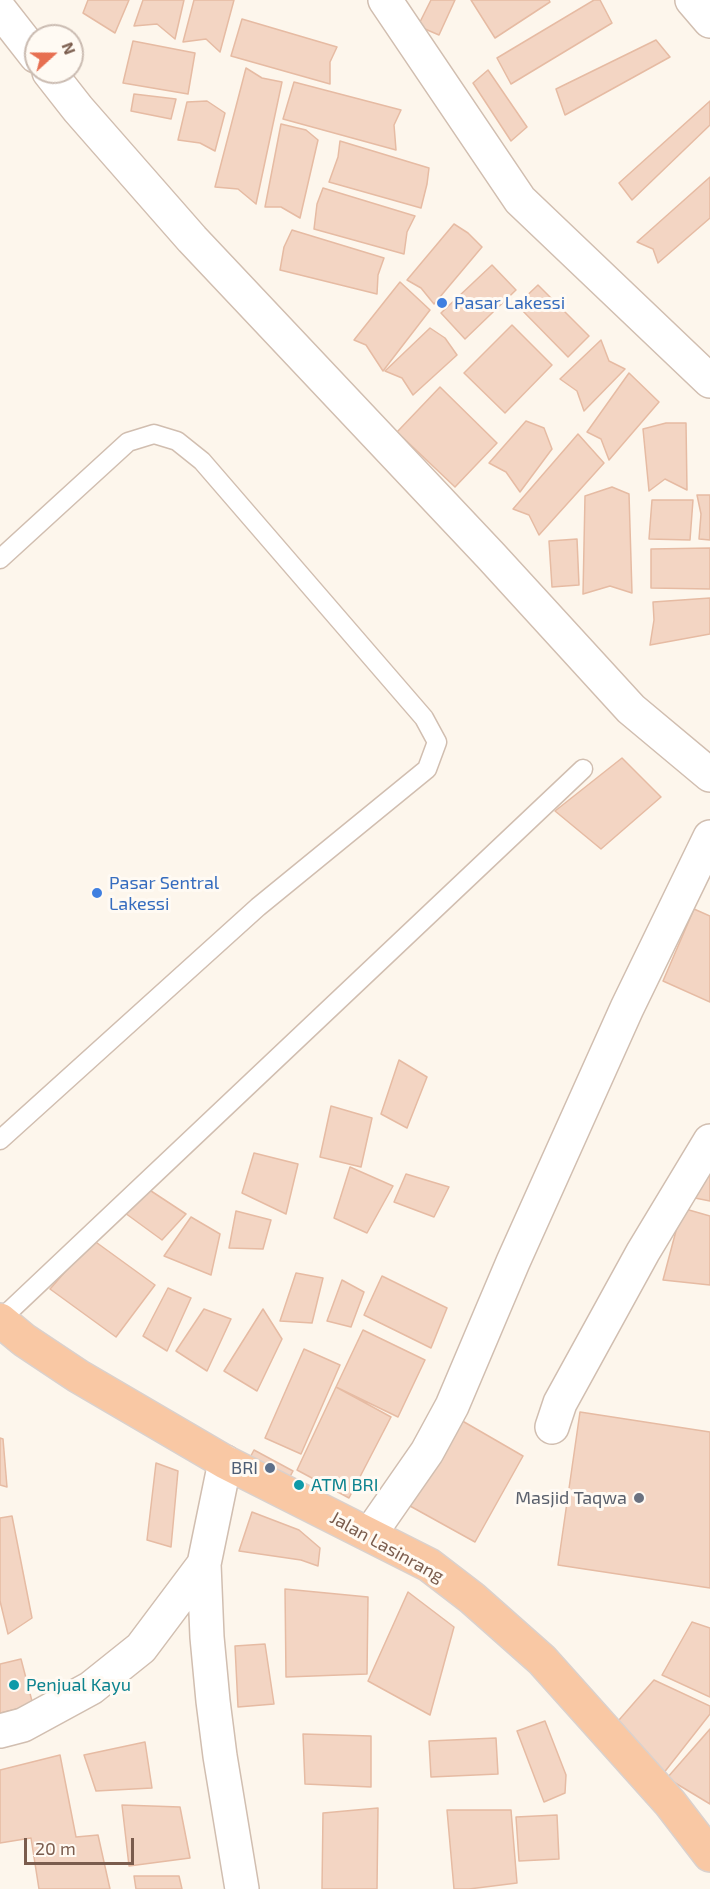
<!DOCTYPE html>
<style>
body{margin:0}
#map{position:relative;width:710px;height:1889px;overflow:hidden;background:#fdf6ec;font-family:"Exo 2",sans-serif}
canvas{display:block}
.north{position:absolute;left:24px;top:24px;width:60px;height:60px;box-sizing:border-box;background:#fffaf3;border:2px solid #cabbb1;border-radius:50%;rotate:69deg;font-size:16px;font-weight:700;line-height:24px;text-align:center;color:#7a5c4d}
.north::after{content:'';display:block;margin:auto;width:21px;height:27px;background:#e76f51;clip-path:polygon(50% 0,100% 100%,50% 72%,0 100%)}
.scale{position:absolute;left:24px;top:1838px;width:110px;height:27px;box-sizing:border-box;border:3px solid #7a5c4d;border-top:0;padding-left:8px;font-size:18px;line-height:21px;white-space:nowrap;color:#7a5c4d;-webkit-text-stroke:4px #fffaf3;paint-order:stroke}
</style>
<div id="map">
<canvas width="710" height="1889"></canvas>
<div class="north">N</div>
<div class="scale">20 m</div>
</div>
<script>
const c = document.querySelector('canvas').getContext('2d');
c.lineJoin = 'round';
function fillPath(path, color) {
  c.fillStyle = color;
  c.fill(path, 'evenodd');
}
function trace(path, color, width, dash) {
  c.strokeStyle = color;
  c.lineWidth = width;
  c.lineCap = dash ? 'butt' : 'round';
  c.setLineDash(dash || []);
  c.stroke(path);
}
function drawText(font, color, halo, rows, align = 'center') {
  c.font = font + ' "Exo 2",sans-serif';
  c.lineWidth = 6;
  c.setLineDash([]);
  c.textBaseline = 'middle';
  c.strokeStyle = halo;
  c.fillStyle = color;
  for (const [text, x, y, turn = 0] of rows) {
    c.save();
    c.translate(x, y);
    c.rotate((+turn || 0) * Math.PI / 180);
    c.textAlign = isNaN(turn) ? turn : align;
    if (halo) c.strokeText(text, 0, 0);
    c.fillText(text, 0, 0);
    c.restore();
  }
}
const building = new Path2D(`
 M 88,0 L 129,0 L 115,33 L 83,13 Z
 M 143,0 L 184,0 L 175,39 L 157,24 L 134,26 Z
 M 194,0 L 234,0 L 220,52 L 206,39 L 183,42 Z
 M 431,0 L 455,0 L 439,35 L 418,26 Z
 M 471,0 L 549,0 L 550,2 L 495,38 Z
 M 594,0 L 600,0 L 612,23 L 511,84 L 497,58 Z
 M 242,19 L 337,47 L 330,62 L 330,84 L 231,56 Z
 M 656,40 L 670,57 L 565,115 L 556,89 Z
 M 133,41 L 195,53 L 188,94 L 123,83 Z
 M 246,68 L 262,78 L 282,82 L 256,204 L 238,189 L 215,187 Z
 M 488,70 L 527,127 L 511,141 L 473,83 Z
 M 294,82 L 401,110 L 394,125 L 396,150 L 283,119 Z
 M 134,94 L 176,99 L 171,119 L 131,111 Z
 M 207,101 L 225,113 L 215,151 L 200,143 L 178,140 L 187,102 Z
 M 710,101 L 710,125 L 632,200 L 619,183 Z
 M 281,124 L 306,130 L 318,140 L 300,218 L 281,207 L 265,207 Z
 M 340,141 L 429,168 L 427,184 L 421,208 L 329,182 L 338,157 Z
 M 710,177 L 710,218 L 658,263 L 653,249 L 637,242 Z
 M 323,188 L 415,216 L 407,232 L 404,254 L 314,229 L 317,204 Z
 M 454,224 L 468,233 L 482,247 L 434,304 L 421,288 L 407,280 Z
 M 292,230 L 384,258 L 378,275 L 377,294 L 280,270 L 284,247 Z
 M 492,265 L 516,290 L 465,339 L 441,313 Z
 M 400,282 L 430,310 L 383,371 L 366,345 L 354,340 Z
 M 538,285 L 589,336 L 568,357 L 517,305 Z
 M 512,325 L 552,365 L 505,413 L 464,373 Z
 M 430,328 L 445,338 L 457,355 L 413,395 L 402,378 L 385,371 Z
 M 601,340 L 609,361 L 625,369 L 584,411 L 577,391 L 560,379 Z
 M 629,373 L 659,402 L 609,460 L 601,439 L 587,432 Z
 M 440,387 L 497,443 L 455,487 L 397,432 Z
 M 526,421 L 544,428 L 552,449 L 520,492 L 506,472 L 489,463 Z
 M 666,423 L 686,423 L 687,490 L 665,479 L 649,491 L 643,429 Z
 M 578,434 L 604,463 L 539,535 L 529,515 L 513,509 Z
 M 612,487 L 629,494 L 632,593 L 610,586 L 583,594 L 585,496 Z
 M 697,495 L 710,495 L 710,540 L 699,539 L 701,514 Z
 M 652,500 L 693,500 L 690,540 L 649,539 Z
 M 577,539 L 579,585 L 552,587 L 549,541 Z
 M 710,548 L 710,589 L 651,588 L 651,549 Z
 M 710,598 L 710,634 L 650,645 L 654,620 L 653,602 Z
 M 622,758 L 661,797 L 601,849 L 555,811 Z
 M 694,909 L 710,916 L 710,1002 L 663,981 Z
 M 399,1060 L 427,1077 L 407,1128 L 381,1114 Z
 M 331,1106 L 372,1118 L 361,1167 L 320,1157 Z
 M 254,1153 L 298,1164 L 286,1214 L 242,1193 Z
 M 710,1162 L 710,1201 L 695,1198 Z
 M 350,1167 L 393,1186 L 367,1233 L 334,1218 Z
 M 406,1174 L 449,1187 L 434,1217 L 394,1202 Z
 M 145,1187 L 186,1214 L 162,1240 L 125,1213 Z
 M 682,1208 L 710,1216 L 710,1285 L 663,1280 Z
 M 236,1211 L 271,1220 L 263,1249 L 229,1248 Z
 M 191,1217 L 220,1234 L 211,1275 L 164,1256 Z
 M 93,1240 L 155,1285 L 116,1337 L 50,1289 Z
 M 296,1273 L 323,1278 L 312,1323 L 280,1321 Z
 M 382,1276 L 447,1308 L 431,1348 L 364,1315 Z
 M 342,1280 L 364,1292 L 351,1327 L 327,1321 Z
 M 168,1288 L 191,1298 L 167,1351 L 143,1336 Z
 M 204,1309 L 231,1319 L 207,1371 L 176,1351 Z
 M 263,1309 L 282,1339 L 257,1391 L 224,1371 Z
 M 363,1330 L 425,1360 L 398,1417 L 336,1387 Z
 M 304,1349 L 340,1365 L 301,1454 L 265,1438 Z
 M 336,1387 L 391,1417 L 349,1498 L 297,1470 Z
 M 580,1412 L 710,1432 L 710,1588 L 558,1565 Z
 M 459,1419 L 523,1456 L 475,1542 L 410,1506 Z
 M 0,1438 L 3,1439 L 7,1487 L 0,1485 Z
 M 254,1450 L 293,1471 L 285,1486 L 246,1465 Z
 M 156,1463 L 178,1471 L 171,1547 L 147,1540 Z
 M 252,1512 L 299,1530 L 320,1548 L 318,1566 L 301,1560 L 239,1551 Z
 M 12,1516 L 32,1618 L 8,1634 L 0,1601 L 0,1518 Z
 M 285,1589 L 368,1597 L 367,1674 L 286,1677 Z
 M 408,1592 L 454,1627 L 430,1715 L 368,1681 Z
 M 692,1622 L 710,1628 L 710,1697 L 662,1675 Z
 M 265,1644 L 274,1704 L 238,1707 L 235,1646 Z
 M 21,1659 L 33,1705 L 0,1713 L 0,1664 Z
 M 654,1680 L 710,1706 L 710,1714 L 659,1779 L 612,1728 Z
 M 545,1721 L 566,1775 L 565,1793 L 544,1802 L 517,1731 Z
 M 710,1729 L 710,1804 L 667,1778 Z
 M 303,1734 L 371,1736 L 371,1787 L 305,1784 Z
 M 496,1738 L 498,1774 L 431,1777 L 429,1741 Z
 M 145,1742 L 152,1788 L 96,1791 L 84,1755 Z
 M 60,1755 L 76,1837 L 98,1835 L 110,1889 L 39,1889 L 31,1838 L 0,1843 L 0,1770 Z
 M 122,1805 L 180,1807 L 190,1858 L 129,1866 Z
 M 378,1808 L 377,1889 L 322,1889 L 323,1813 Z
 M 447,1810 L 511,1810 L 517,1883 L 469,1889 L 454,1889 Z
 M 557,1815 L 559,1859 L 519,1861 L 516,1817 Z
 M 134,1876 L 179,1876 L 182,1889 L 136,1889 Z`);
fillPath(building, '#f3d5c3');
trace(building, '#e6bba3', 1.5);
const service = new Path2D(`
 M 0,559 L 128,442 L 154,434 L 177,441 L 202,461 L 424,718 L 437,742 L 427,769 L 258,907 L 0,1140
 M 0,1320 L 583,769`);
const minor = new Path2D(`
 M 385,0 L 520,200 L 710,381
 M 692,0 L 710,21
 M 0,10 L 36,56
 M 49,72 L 78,109 L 192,239 L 491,556 L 631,709 L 710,775
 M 552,1427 L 560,1403 L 643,1252 L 710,1141
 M 225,1462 L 204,1564 L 207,1637 L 213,1701 L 220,1756 L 242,1889
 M 370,1534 L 427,1452 L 452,1406 L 513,1262 L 627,1008 L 710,837
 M 0,1731 L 23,1725 L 91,1688 L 141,1648 L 204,1564`);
const trunk = new Path2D(`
 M 0,1320 L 24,1340 L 78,1376 L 225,1462 L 429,1565 L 472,1598 L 542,1660 L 670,1803 L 710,1855`);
trace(service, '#d1beb0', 21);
trace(minor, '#d1beb0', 36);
trace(trunk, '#dad1cd', 36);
trace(service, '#fff', 18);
trace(minor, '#fff', 33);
trace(trunk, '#f9c8a4', 33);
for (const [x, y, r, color] of [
 [442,303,6,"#3f7fe0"],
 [97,893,6,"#3f7fe0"],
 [270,1468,6,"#5c6f8a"],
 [299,1485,6,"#0f9aa8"],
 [639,1498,6,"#6b7280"],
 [14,1685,6,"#0f9aa8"]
]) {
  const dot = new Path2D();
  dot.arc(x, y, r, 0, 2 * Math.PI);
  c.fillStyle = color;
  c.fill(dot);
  trace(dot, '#fffaf3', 2);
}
drawText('18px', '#366cbe', '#fffaf3', [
 ["Pasar Lakessi",454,303],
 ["Pasar Sentral",109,883],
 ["Lakessi",109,904]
], 'left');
drawText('18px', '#4e5e75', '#fffaf3', [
 ["BRI",258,1468]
], 'right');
drawText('18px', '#0d838f', '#fffaf3', [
 ["ATM BRI",311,1485],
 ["Penjual Kayu",26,1685]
], 'left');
drawText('18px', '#5b616d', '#fffaf3', [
 ["Masjid Taqwa",627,1498]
], 'right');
drawText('18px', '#7a5c4d', '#fffaf3', [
 ["Jalan Lasinrang",387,1547,29]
]);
</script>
